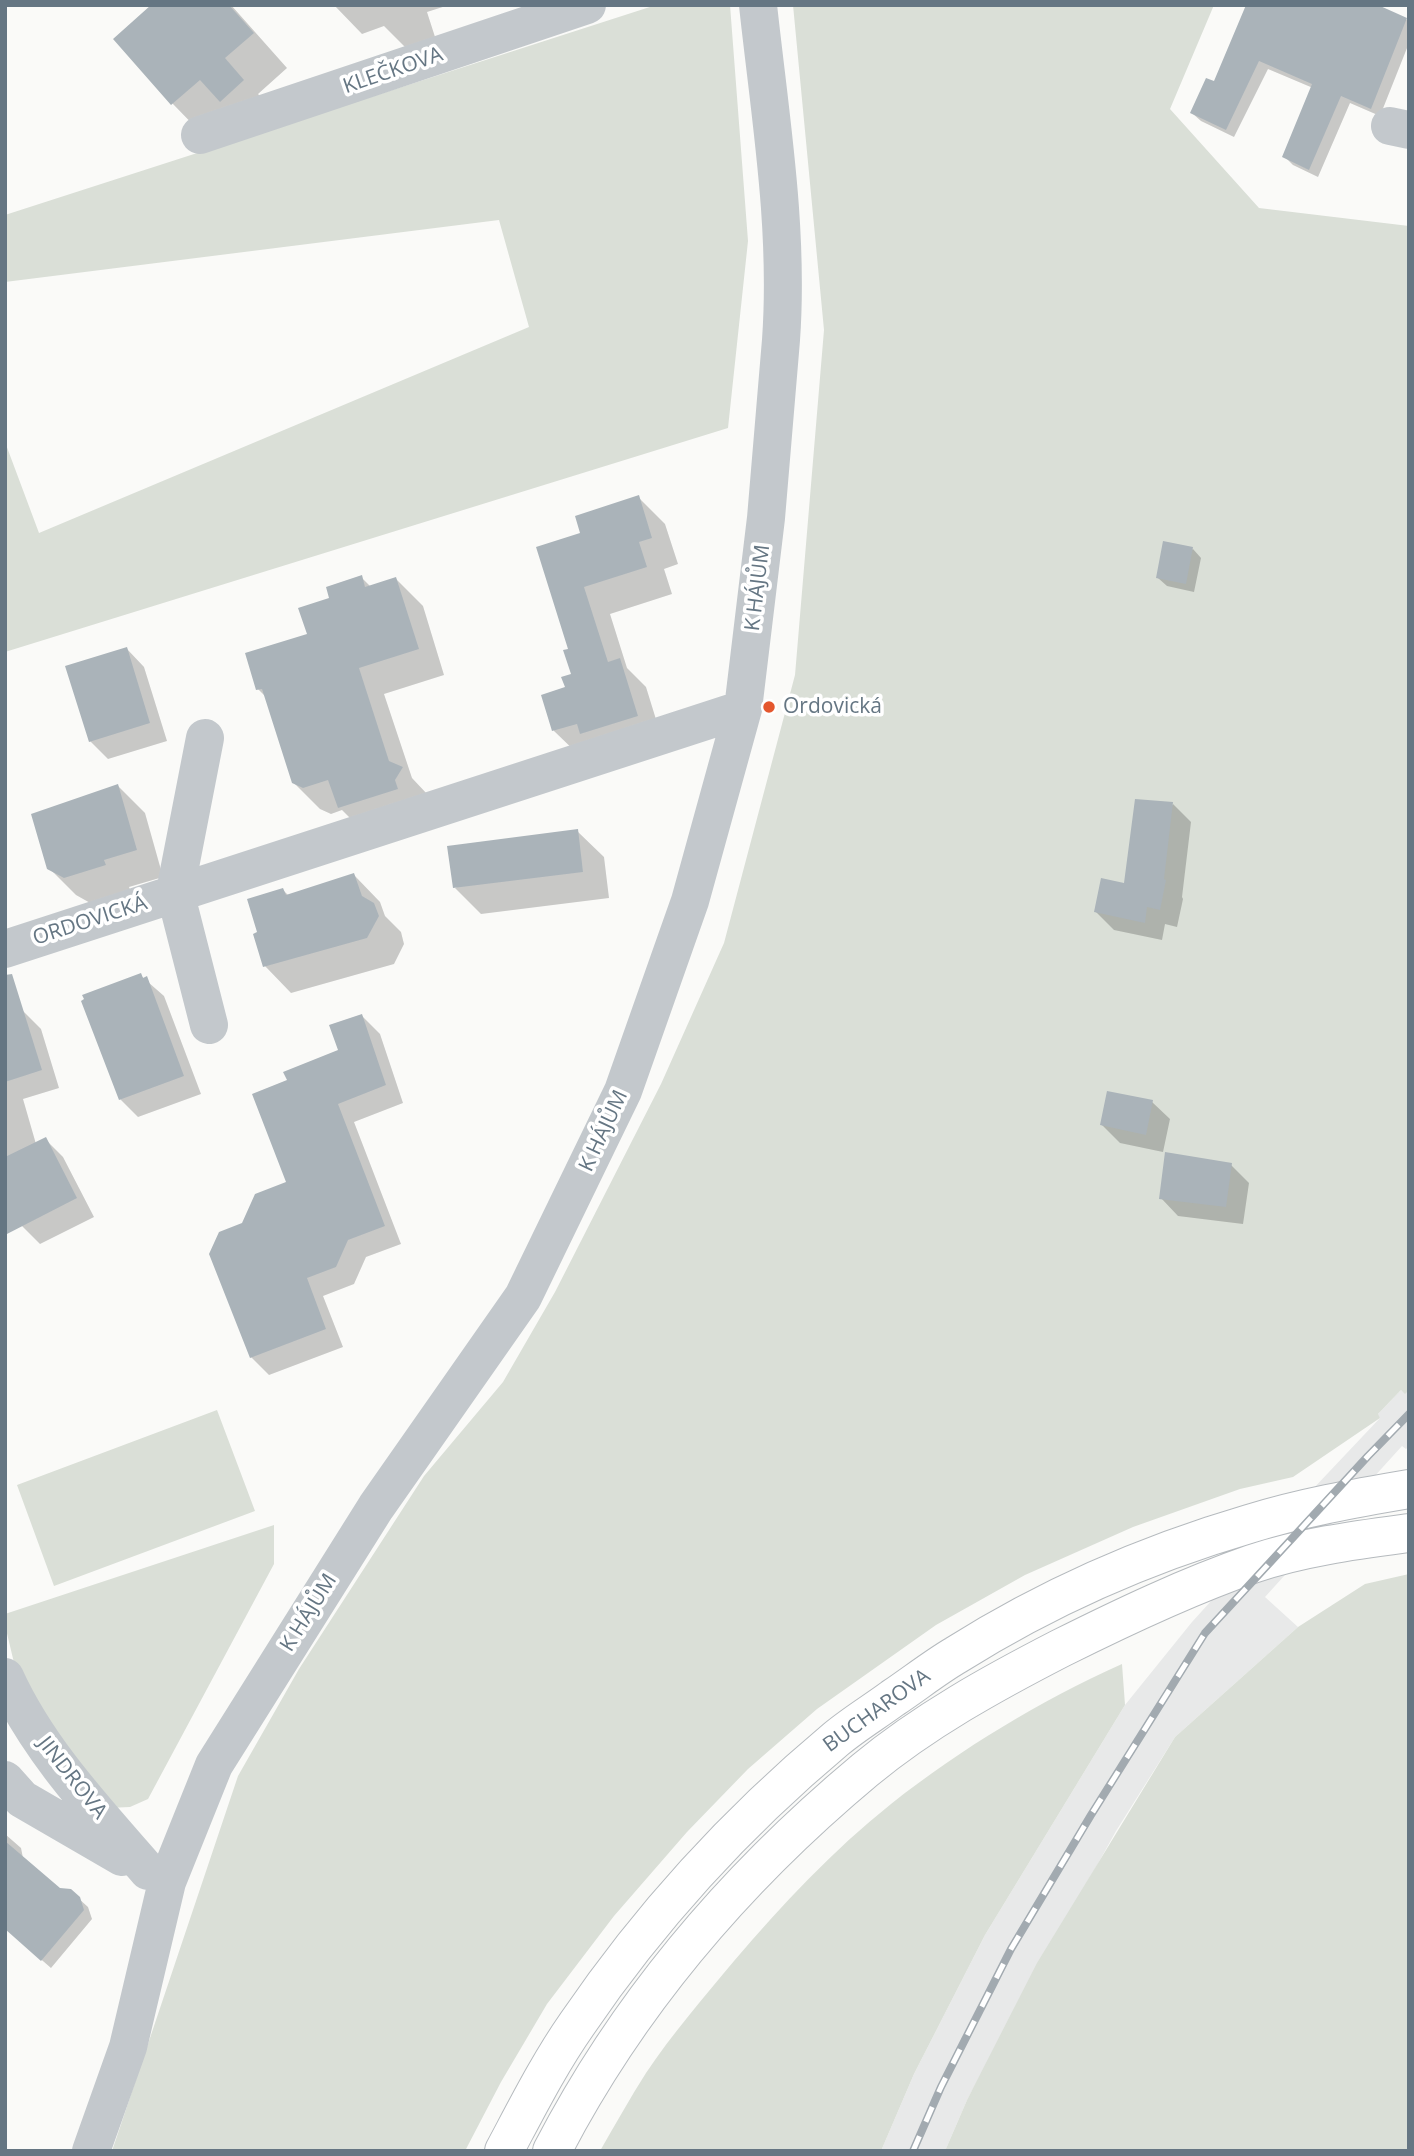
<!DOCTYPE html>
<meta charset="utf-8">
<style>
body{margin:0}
#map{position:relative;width:1414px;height:2156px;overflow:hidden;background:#fafaf8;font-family:"Open Sans",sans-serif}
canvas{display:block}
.frame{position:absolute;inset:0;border:7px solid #657683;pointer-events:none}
</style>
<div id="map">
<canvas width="1414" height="2156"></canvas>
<div class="frame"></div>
</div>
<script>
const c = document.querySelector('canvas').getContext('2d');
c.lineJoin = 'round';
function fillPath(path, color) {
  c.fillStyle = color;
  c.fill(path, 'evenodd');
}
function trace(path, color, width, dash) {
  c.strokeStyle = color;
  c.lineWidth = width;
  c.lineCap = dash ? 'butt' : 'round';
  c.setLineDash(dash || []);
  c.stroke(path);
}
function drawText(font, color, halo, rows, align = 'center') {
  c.font = font + ' "Open Sans",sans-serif';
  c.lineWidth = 7;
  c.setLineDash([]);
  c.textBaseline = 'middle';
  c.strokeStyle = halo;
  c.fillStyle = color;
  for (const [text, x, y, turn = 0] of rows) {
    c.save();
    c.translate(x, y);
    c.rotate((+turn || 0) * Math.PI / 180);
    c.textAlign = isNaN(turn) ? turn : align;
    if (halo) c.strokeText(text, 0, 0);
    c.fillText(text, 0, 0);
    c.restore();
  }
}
fillPath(new Path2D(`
 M 1401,1390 L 1405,1393 L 1409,1390 L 1409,1446 L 1406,1449 L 1402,1446 L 1265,1597 L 1298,1627 L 1175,1737 L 1116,1831 L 967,2100 L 945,2151 L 881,2151 L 914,2074 L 985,1935 L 1125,1705 L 1192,1622 L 1311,1491 L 1380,1418 L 1377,1415 Z`), '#e8e9e9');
fillPath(new Path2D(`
 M 656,5 L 730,5 L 748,241 L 728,428 L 5,652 L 5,442 L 39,533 L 529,327 L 499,220 L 5,282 L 5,215 Z
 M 793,5 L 1214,5 L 1170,109 L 1259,208 L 1409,226 L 1409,1390 L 1405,1394 L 1401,1390 L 1378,1414 L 1380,1418 L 1293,1477 L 1240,1489 L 1133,1527 L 1025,1575 L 936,1625 L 817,1709 L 748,1769 L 687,1832 L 614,1916 L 547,2004 L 501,2082 L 465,2151 L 112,2151 L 238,1776 L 299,1669 L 424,1476 L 503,1382 L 555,1292 L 661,1084 L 724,943 L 795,675 L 824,330 Z
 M 217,1410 L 255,1511 L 54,1586 L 17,1485 Z
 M 274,1525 L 274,1564 L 148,1799 L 130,1807 L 108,1808 L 20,1688 L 5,1625 L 5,1614 Z
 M 1409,1574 L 1409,2151 L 945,2151 L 967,2100 L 1037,1963 L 1175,1737 L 1298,1627 L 1365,1584 Z
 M 1122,1664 L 1125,1705 L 985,1935 L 914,2074 L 881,2151 L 600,2151 C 615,2125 630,2098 646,2073 C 672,2034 704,1997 734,1961 C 782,1905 833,1850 891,1804 C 962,1748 1040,1701 1122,1664 Z`), '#dadfd7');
fillPath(new Path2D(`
 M 153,5 L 231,5 L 287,68 L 258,94 L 277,115 L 207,139 L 173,104 L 115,39 Z
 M 334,5 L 449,5 L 427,12 L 436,40 L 407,49 L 384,26 L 362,34 Z
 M 1248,5 L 1406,19 L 1409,22 L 1409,43 L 1380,116 L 1350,103 L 1318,177 L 1293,165 L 1284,156 L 1313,88 L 1268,69 L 1234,137 L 1201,121 L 1192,113 L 1214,84 Z
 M 638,497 L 665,524 L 678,564 L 664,569 L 672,594 L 610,614 L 627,668 L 646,687 L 663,742 L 581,757 L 554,731 L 543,696 L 567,688 L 573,675 L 570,650 L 583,534 Z
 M 1193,549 L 1201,558 L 1194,592 L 1167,586 L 1158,578 Z
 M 361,577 L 371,587 L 396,579 L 423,606 L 444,675 L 384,694 L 412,778 L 428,795 L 366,834 L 342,810 L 331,814 L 320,809 L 293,782 L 267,698 L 258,689 L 309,635 L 332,599 Z
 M 127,649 L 144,667 L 167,741 L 108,759 L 90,741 Z
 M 118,786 L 145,813 L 163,877 L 129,887 L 131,892 L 92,904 L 76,895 L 49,868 Z
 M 1173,804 L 1191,822 L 1182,897 L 1183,899 L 1177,927 L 1165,924 L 1162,940 L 1114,930 L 1096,912 L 1126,885 Z
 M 577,831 L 604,857 L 609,898 L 481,914 L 455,888 Z
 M 354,875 L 380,902 L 385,916 L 401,932 L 404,944 L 394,964 L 291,993 L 265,966 L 283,890 L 289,896 Z
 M 140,975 L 164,996 L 201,1094 L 138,1117 L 120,1099 Z
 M 23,1011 L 41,1029 L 59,1088 L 23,1099 L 36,1144 L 45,1139 L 63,1157 L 94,1217 L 40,1244 L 22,1226 L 5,1192 L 5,1016 Z
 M 362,1016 L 380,1034 L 403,1103 L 354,1122 L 401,1244 L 366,1257 L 354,1284 L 323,1296 L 343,1347 L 269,1375 L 251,1357 L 243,1224 L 288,1183 L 289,1081 L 340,1051 Z
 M 1152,1102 L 1170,1119 L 1163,1152 L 1120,1143 L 1102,1125 Z
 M 1231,1165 L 1249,1183 L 1243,1224 L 1178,1216 L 1161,1198 Z
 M 5,1834 L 21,1848 L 23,1858 L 59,1889 L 78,1898 L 88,1907 L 92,1919 L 51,1968 L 5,1928 Z`), '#0003');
fillPath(new Path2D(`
 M 151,5 L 229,5 L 254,33 L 225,58 L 244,80 L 220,102 L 200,80 L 171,105 L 113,39 Z
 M 1246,5 L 1378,5 L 1407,18 L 1371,109 L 1341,96 L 1309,170 L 1282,157 L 1312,84 L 1259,61 L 1226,130 L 1190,113 L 1206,78 L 1214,81 Z
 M 639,495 L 652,538 L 639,542 L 647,567 L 584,587 L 608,662 L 620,658 L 638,716 L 580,734 L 577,724 L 552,731 L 541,695 L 565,687 L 561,677 L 571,674 L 563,650 L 568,649 L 536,547 L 580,533 L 575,516 Z
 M 1163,541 L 1193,547 L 1186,584 L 1156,578 Z
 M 362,575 L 365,587 L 396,577 L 419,649 L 359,668 L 389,761 L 403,767 L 395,780 L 398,789 L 338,808 L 328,780 L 303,788 L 292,783 L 262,689 L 256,690 L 245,653 L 307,634 L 298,608 L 329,598 L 326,587 Z
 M 127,647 L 150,723 L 89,742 L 65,666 Z
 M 118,784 L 137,850 L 104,860 L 106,865 L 64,878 L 47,869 L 31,814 Z
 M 1135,799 L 1173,802 L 1164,879 L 1166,880 L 1160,910 L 1147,907 L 1145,923 L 1094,912 L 1101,878 L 1124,883 Z
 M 578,829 L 583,872 L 453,888 L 447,846 Z
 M 354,873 L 362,896 L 374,903 L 379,916 L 367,938 L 263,967 L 253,934 L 257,932 L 247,899 L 283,888 L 286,895 Z
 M 141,973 L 143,978 L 147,976 L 184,1076 L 119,1100 L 81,1001 L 84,999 L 82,995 Z
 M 12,974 L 42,1070 L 5,1082 L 5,975 Z
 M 362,1014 L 386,1085 L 338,1104 L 385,1226 L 348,1240 L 336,1267 L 307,1278 L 326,1329 L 250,1358 L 209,1254 L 219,1232 L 242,1223 L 255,1194 L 286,1182 L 252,1094 L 287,1080 L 283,1072 L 338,1050 L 329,1025 Z
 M 1107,1091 L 1153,1100 L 1146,1135 L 1100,1125 Z
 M 46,1137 L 77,1198 L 5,1235 L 5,1157 Z
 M 1165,1152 L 1232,1163 L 1226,1207 L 1159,1199 Z
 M 5,1841 L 60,1888 L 71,1889 L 80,1897 L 84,1910 L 41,1961 L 5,1929 Z`), '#aab3b9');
const major = new Path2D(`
 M 504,2151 C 527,2108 549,2064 577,2024 C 649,1918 738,1821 836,1739 C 854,1724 874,1712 893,1698 C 914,1684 934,1668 956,1655 C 1045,1599 1147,1554 1249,1524 C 1300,1508 1356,1498 1409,1489
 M 552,2151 C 628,2004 738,1876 865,1770 C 924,1721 993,1683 1061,1648 C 1123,1617 1186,1587 1252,1564 C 1302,1547 1357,1540 1409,1533`);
trace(major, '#b5babe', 40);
trace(new Path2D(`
 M 1390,126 L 1409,130
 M 200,135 L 587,5
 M 205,738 L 175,892 L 209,1025
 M 5,949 L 743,709
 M 5,1677 C 38,1750 96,1811 148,1871
 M 5,1780 L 22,1799 L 122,1857
 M 91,2151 L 128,2047 L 167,1882 L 214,1765 L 376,1507 L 523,1297 L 623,1091 L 690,901 L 743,709 L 766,518 L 781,340 C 789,228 770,116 758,5`), '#c3c8cc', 38);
trace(major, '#fff', 38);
const rail = new Path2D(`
 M 913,2151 L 941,2087 L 1011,1949 L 1091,1815 L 1205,1633 L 1368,1456 L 1409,1414`);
trace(rail, '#a2aab0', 8);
trace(rail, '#fff', 5, [16]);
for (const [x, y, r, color] of [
 [769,707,7,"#e4572e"]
]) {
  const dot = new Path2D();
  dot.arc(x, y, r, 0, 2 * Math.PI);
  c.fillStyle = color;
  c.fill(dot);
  trace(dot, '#fff', 2.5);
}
drawText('21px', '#657683', '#fff', [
 ["KLEČKOVA",393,71,-19],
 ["K HÁJŮM",758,588,-83],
 ["ORDOVICKÁ",90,921,-18],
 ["K HÁJŮM",604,1131,-65],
 ["K HÁJŮM",309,1613,-58],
 ["BUCHAROVA",877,1711,-36],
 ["JINDROVA",72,1778,52]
]);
drawText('21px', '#657683', '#fff', [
 ["Ordovická",783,707]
], 'left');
</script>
